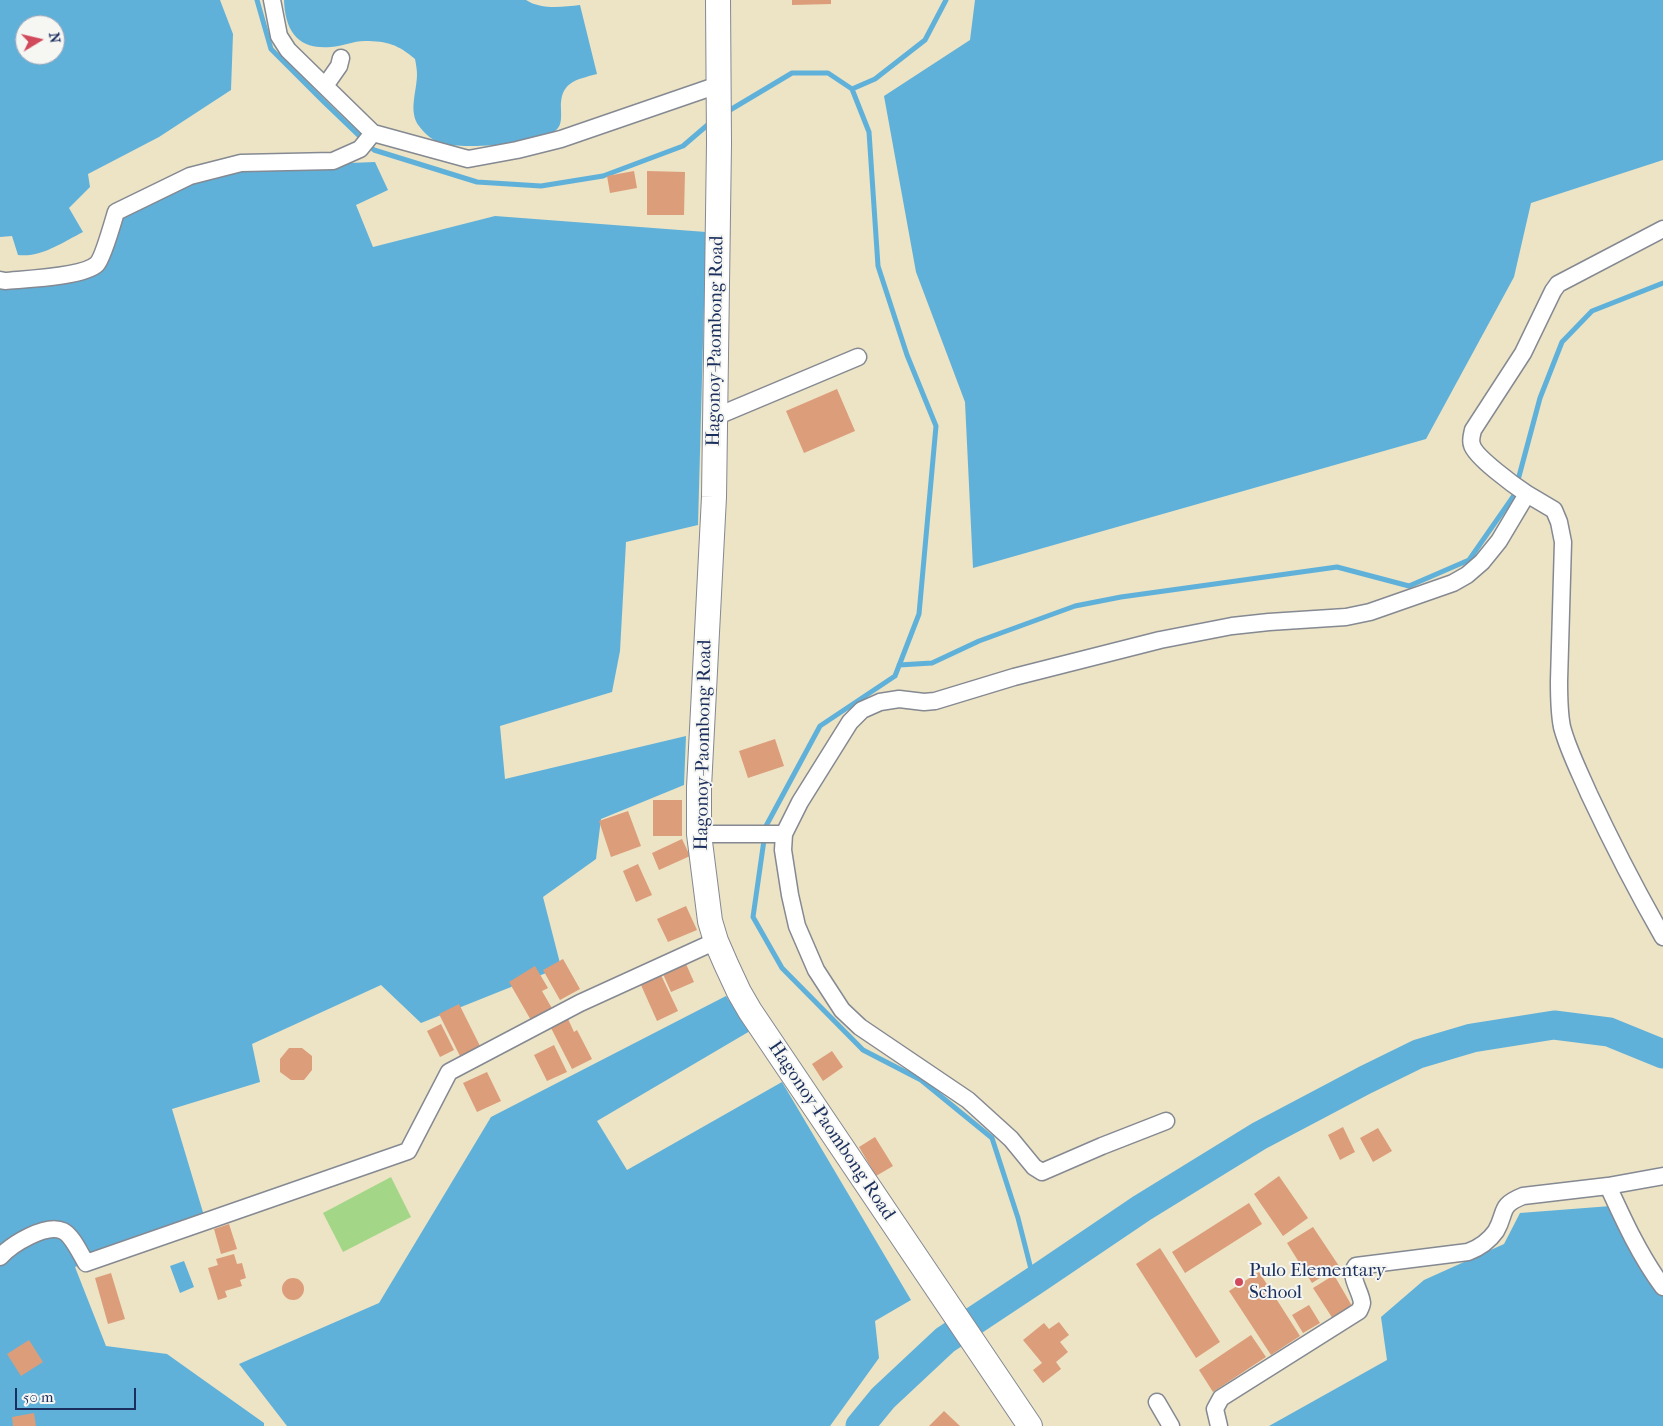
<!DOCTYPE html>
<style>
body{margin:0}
#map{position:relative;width:1663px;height:1426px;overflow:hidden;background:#ede3c5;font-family:"IM FELL French Canon",serif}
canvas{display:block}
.north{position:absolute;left:15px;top:15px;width:50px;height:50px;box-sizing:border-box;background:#f6f6f2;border:1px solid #9ea6b7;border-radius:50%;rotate:81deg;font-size:14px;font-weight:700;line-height:20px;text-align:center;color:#1b2f5e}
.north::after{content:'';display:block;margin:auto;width:18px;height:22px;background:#d1495b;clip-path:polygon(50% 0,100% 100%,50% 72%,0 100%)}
.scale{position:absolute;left:15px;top:1388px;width:121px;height:22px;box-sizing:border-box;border:2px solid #1b2f5e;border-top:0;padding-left:6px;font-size:15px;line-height:18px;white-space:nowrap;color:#1b2f5e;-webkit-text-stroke:4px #f6f6f2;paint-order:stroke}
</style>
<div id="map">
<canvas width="1663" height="1426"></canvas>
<div class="north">N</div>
<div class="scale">50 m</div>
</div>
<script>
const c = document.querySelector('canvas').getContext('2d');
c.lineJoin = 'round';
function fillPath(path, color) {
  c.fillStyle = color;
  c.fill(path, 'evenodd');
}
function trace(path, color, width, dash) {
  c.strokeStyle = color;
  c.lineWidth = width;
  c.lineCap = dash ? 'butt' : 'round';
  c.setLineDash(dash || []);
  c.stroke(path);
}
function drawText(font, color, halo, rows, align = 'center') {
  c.font = font + ' "IM FELL French Canon",serif';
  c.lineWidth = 4;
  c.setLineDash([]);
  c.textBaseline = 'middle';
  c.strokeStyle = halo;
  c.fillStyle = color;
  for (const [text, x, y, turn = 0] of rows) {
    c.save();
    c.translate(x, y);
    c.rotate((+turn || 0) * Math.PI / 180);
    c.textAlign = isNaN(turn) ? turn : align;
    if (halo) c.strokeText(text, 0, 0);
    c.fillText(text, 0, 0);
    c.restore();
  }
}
fillPath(new Path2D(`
 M 391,1177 L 411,1217 L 343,1252 L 323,1213 Z`), '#a3d787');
fillPath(new Path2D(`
 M 0,0 L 220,0 L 233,34 L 231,90 L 159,137 L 88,174 L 90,187 L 69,208 L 83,232 C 63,242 41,258 18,255 L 12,236 L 0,237 ZM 25,25 L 55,25 L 55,55 L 25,55 Z
 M 284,0 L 526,0 C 541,10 563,7 580,5 L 597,74 C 575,80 560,82 561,109 C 561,115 562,123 558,128 C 546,145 463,149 443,144 C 434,142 425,134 419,126 C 408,111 417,92 417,74 C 417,70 416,64 415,59 C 399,45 387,41 365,41 C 353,41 343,46 331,47 C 298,50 285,31 284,0 Z
 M 975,0 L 1663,0 L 1663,160 L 1531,203 L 1514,277 L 1426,439 L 973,568 L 965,402 L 916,272 L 884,96 L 970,40 Z
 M 375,162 L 388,190 L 356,205 L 373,247 L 495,216 L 706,232 L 698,525 L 626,542 L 620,651 L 612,692 L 500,726 L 505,779 L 686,736 L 684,785 L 601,819 L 596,859 L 543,897 L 561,967 L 421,1023 L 381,985 L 252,1044 L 260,1082 L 172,1109 L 205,1219 L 75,1267 L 106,1346 L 167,1354 L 264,1423 L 264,1426 L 0,1426 L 0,284 L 91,276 L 119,218 L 181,186 L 243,167 Z
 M 726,996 L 750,1031 L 597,1121 L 627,1170 L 782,1082 L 911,1300 L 875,1321 L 879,1358 L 830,1426 L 287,1426 L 239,1364 L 379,1303 L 491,1117 Z
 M 1611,1206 L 1663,1294 L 1663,1426 L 1269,1426 L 1387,1360 L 1381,1317 L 1424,1280 L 1504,1244 L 1520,1213 Z
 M 184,1261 L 194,1287 L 180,1293 L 170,1266 Z`), '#5fb1da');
trace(new Path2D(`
 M 257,0 L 271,49 L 324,102 L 374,150 L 477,182 L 541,186 L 603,176 L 683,146 L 711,122
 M 852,89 L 875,79 L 925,40 L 946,0
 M 725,113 L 792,73 L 828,73 L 852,89 L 869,132 L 878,266 L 907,355 L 936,426 L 919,614 L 895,676 L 820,726 L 766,826 L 753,917 L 782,968 L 863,1050 L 921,1080 L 992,1138 L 1018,1218 L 1034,1281
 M 1518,480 L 1540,398 L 1562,342 L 1592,311 L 1663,283
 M 899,665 L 932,663 L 979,641 L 1075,606 L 1121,597 L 1337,567 L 1409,586 L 1469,560 L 1515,494`), '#5fb1da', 5);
trace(new Path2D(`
 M 860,1426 L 883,1398 L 945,1340 L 1034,1281 L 1142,1208 L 1259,1136 L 1365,1080 L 1418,1054 L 1472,1038 L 1554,1025 L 1609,1032 L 1663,1054`), '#5fb1da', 29);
fillPath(new Path2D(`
 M 792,0 L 831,0 L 831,4 L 792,5 Z
 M 634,171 L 637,188 L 610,193 L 607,176 Z
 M 647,171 L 685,172 L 684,215 L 647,215 Z
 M 837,389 L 855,431 L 804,453 L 786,411 Z
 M 775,739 L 784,766 L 748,778 L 739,751 Z
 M 653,800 L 682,800 L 682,836 L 653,836 Z
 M 628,811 L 641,846 L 611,857 L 599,821 Z
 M 682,839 L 690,856 L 659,870 L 652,853 Z
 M 638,864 L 652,895 L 636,902 L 623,871 Z
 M 686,906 L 697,930 L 668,942 L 657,919 Z
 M 563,959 L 580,989 L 560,1000 L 543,970 Z
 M 686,964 L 694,982 L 671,992 L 663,974 Z
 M 535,966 L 548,988 L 542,991 L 553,1010 L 532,1022 L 509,982 Z
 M 661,975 L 678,1011 L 657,1021 L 641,985 Z
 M 459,1004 L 481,1048 L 461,1058 L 439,1014 Z
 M 568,1019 L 574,1032 L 577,1030 L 592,1059 L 572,1069 L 551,1028 Z
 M 441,1024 L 454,1050 L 440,1057 L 427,1031 Z
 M 554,1045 L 567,1072 L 547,1081 L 534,1055 Z
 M 289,1048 L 302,1048 L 312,1056 L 312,1070 L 304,1080 L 291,1080 L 280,1072 L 280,1059 Z
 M 832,1051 L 843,1067 L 823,1081 L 812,1064 Z
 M 487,1072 L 501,1101 L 477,1112 L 463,1083 Z
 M 1343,1127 L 1355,1152 L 1340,1160 L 1328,1135 Z
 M 1378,1128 L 1392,1151 L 1373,1162 L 1360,1138 Z
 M 875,1137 L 893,1166 L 876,1176 L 859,1147 Z
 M 1279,1176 L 1308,1218 L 1283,1236 L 1254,1194 Z
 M 1249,1203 L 1262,1224 L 1185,1273 L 1172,1252 Z
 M 229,1224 L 237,1249 L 221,1254 L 214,1229 Z
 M 1313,1227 L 1339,1266 L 1312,1283 L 1287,1243 Z
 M 1160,1248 L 1220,1342 L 1196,1358 L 1136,1264 Z
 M 234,1254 L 237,1264 L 242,1263 L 246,1278 L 240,1280 L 242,1286 L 225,1291 L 227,1297 L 218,1300 L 208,1268 L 218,1265 L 216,1259 Z
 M 1259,1272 L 1300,1336 L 1271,1355 L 1229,1291 Z
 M 111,1273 L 125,1319 L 108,1324 L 95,1278 Z
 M 1334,1275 L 1352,1306 L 1333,1319 L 1313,1288 Z
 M282 1289a11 11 0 1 1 22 0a11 11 0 1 1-22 0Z
 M 1309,1305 L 1320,1323 L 1303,1333 L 1292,1315 Z
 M 1059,1322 L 1069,1335 L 1060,1342 L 1068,1352 L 1056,1362 L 1061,1369 L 1043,1383 L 1033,1370 L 1042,1363 L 1023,1340 L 1044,1323 L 1049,1329 Z
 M 1251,1335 L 1266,1357 L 1213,1392 L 1199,1370 Z
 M 29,1340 L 43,1362 L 21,1376 L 7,1354 Z
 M 944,1411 L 960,1426 L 929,1426 Z
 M 34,1413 L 36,1426 L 13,1426 L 12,1417 Z`), '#dc9d7a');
const street = new Path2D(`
 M 272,0 L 279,36 L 288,50 L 373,133 L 468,159 L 517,150 L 561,139 L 718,85
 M 325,86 L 339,66 L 341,58
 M 0,280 L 5,281 C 25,279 84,277 97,264 C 103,258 113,222 116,212 L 190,176 L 241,163 L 333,161 L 360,149 L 373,133
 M 715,417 L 858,357
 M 1527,494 C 1515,486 1475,457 1472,445 C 1470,440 1472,435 1473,430 L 1523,353 L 1553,291 L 1558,284 L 1663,229
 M 699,834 L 784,834
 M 1166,1121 L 1102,1146 L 1042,1172 L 1034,1167 L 1011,1139 L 968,1100 L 860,1027 L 842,1010 L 816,970 L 797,926 L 790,895 L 783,850 L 784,834 L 800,802 L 850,722 L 862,710 L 880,702 L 899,699 L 924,702 L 935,701 L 1014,677 L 1160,640 L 1232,626 L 1269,622 L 1346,617 L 1370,612 L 1453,583 L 1467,575 L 1482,562 L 1499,541 L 1527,494 L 1554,510 L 1559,522 L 1563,542 L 1559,681 C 1559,696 1559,712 1562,727 C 1568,750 1580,773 1589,794 C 1612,843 1636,890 1663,937
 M 1663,1176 L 1608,1186 C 1624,1221 1640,1256 1663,1287
 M 0,1257 C 12,1244 46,1223 63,1231 C 72,1235 81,1255 86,1263 L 408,1151 L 449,1072 L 580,1003 L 716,941
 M 1157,1402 L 1171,1426
 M 1219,1426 L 1215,1409 L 1221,1398 L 1359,1311 C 1360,1309 1362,1305 1362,1303 C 1361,1291 1348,1276 1356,1266 L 1468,1252 C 1479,1248 1489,1241 1496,1231 C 1507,1212 1498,1206 1523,1196 L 1608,1186`);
const secondary = new Path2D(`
 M 718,0 L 719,143 L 714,497 L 699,787 L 699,834 L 710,921 L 716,941 L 726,964 L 739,992 L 750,1011 L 1030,1426`);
trace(street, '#848992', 19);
trace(secondary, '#848992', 26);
trace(street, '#fff', 16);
trace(secondary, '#fff', 24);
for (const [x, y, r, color] of [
 [1239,1282,5,"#d1495b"]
]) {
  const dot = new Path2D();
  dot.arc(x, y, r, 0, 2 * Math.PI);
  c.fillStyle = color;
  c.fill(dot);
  trace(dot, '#f6f6f2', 2);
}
drawText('19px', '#1b2f5e', '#f6f6f2', [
 ["Hagonoy-Paombong Road",716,341,-89],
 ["Hagonoy-Paombong Road",704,745,-89],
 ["Hagonoy-Paombong Road",831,1131,56]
]);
drawText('19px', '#1b2f5e', '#f6f6f2', [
 ["Pulo Elementary",1249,1271],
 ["School",1249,1293]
], 'left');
</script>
